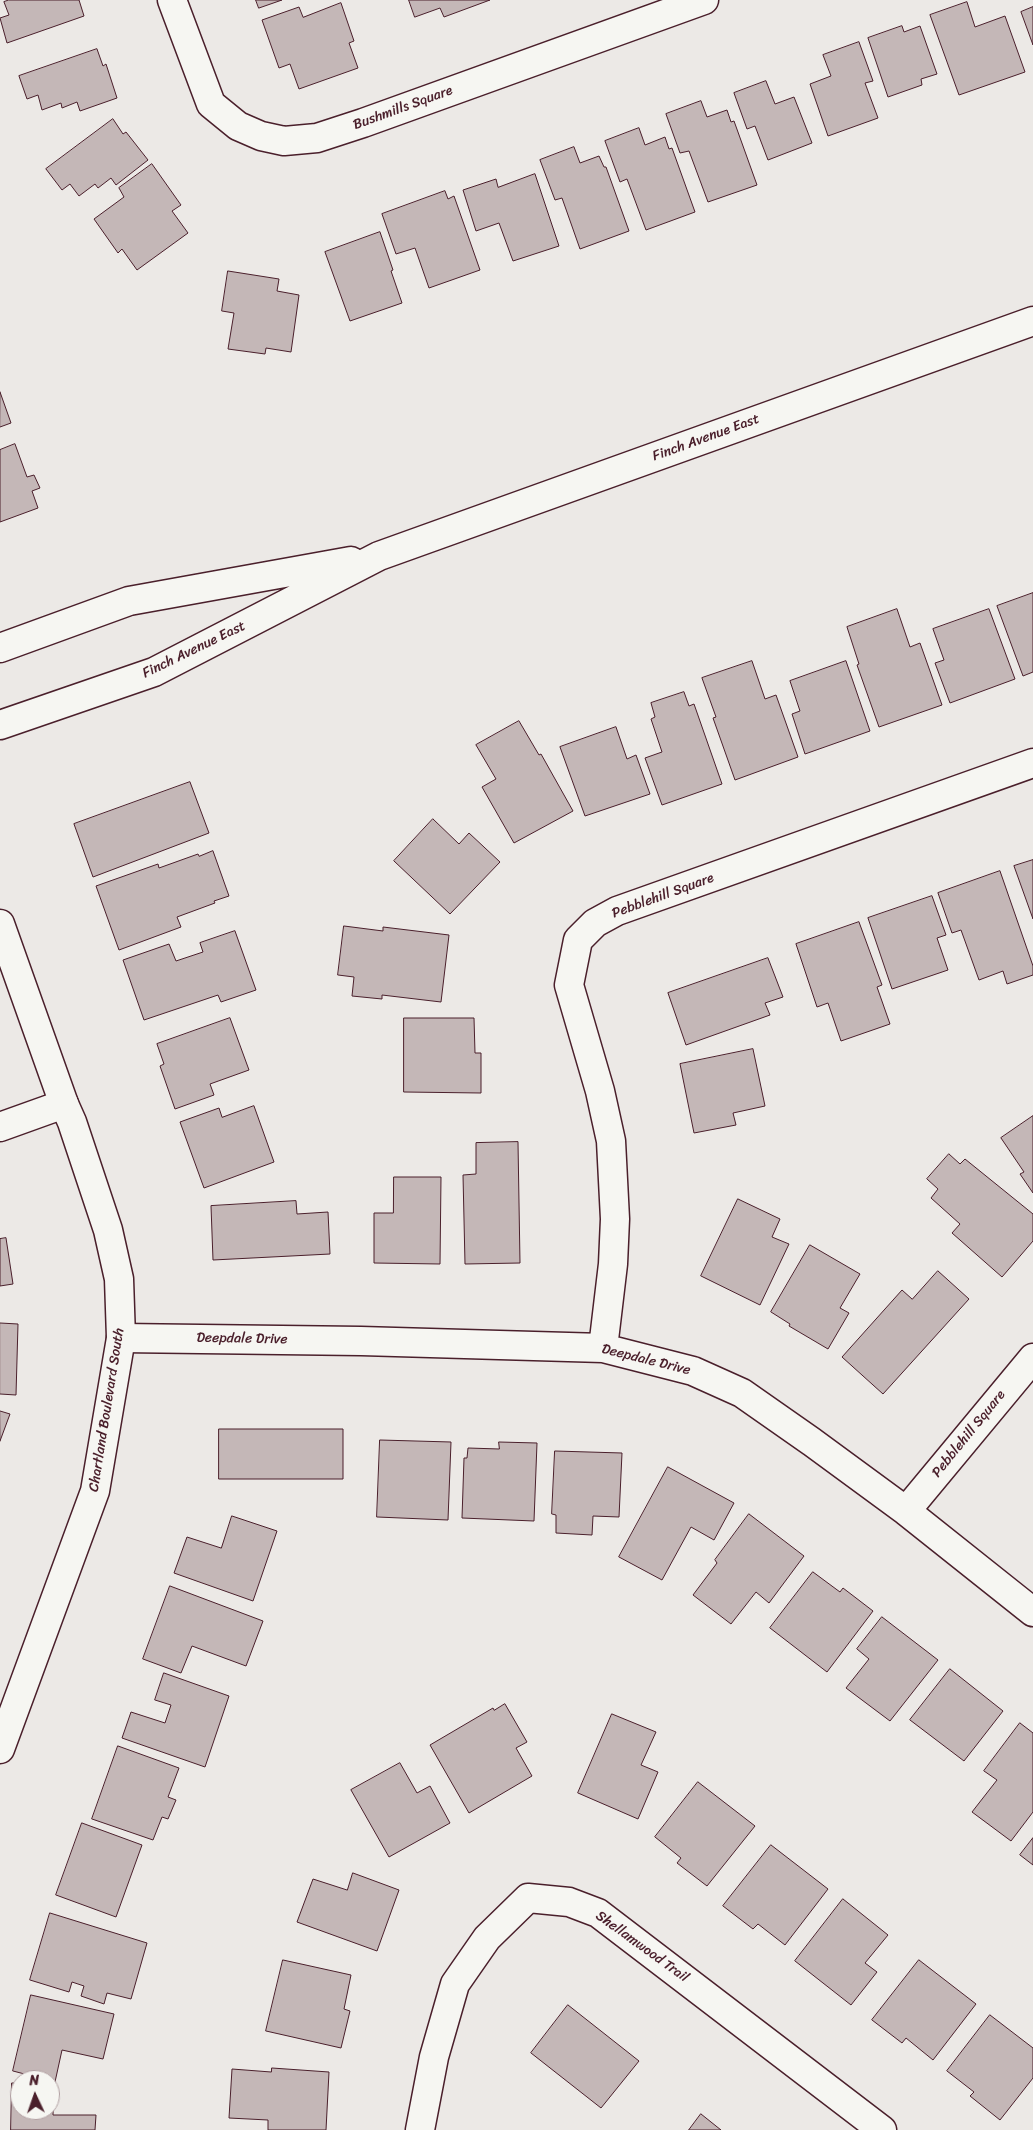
<!DOCTYPE html>
<style>
body{margin:0}
#map{position:relative;width:1033px;height:2130px;overflow:hidden;background:#ece9e6;font-family:Sriracha,sans-serif}
canvas{display:block}
.north{position:absolute;left:10px;top:2070px;width:50px;height:50px;box-sizing:border-box;background:#f6f6f2;border:1px solid #b1a0a2;border-radius:50%;rotate:357deg;font-size:14px;font-weight:700;line-height:20px;text-align:center;color:#4a1f2b}
.north::after{content:'';display:block;margin:auto;width:18px;height:22px;background:#4a1f2b;clip-path:polygon(50% 0,100% 100%,50% 72%,0 100%)}
</style>
<div id="map">
<canvas width="1033" height="2130"></canvas>
<div class="north">N</div>
</div>
<script>
const c = document.querySelector('canvas').getContext('2d');
c.lineJoin = 'round';
function fillPath(path, color) {
  c.fillStyle = color;
  c.fill(path, 'evenodd');
}
function trace(path, color, width, dash) {
  c.strokeStyle = color;
  c.lineWidth = width;
  c.lineCap = dash ? 'butt' : 'round';
  c.setLineDash(dash || []);
  c.stroke(path);
}
function drawText(font, color, halo, rows, align = 'center') {
  c.font = font + ' Sriracha,sans-serif';
  c.lineWidth = 5;
  c.setLineDash([]);
  c.textBaseline = 'middle';
  c.strokeStyle = halo;
  c.fillStyle = color;
  for (const [text, x, y, turn = 0] of rows) {
    c.save();
    c.translate(x, y);
    c.rotate((+turn || 0) * Math.PI / 180);
    c.textAlign = isNaN(turn) ? turn : align;
    if (halo) c.strokeText(text, 0, 0);
    c.fillText(text, 0, 0);
    c.restore();
  }
}
const building = new Path2D(`
 M 9,0 L 79,0 L 84,16 L 7,43 L 0,18 L 9,15 L 4,2 Z
 M 256,0 L 282,0 L 259,8 Z
 M 409,0 L 490,0 L 444,17 L 440,8 L 415,17 Z
 M 967,2 L 975,27 L 1005,16 L 1025,72 L 959,95 L 930,15 Z
 M 341,3 L 354,41 L 349,43 L 358,68 L 299,89 L 290,64 L 279,68 L 262,20 L 299,7 L 303,17 Z
 M 1033,7 L 1033,45 L 1021,12 Z
 M 902,26 L 904,32 L 920,26 L 937,74 L 921,79 L 922,85 L 888,97 L 868,38 Z
 M 859,42 L 873,81 L 865,83 L 878,118 L 828,136 L 810,84 L 831,76 L 823,55 Z
 M 97,49 L 103,66 L 106,64 L 117,98 L 80,111 L 77,102 L 62,108 L 61,103 L 42,110 L 38,95 L 27,99 L 19,76 Z
 M 766,81 L 775,104 L 794,97 L 812,143 L 768,160 L 755,126 L 747,129 L 734,93 Z
 M 701,101 L 707,117 L 727,110 L 731,122 L 734,121 L 757,185 L 708,202 L 689,151 L 680,153 L 666,114 Z
 M 113,119 L 123,134 L 126,132 L 148,160 L 116,185 L 111,178 L 98,188 L 95,184 L 79,196 L 70,184 L 62,190 L 46,169 Z
 M 639,128 L 645,145 L 665,137 L 669,149 L 672,148 L 695,212 L 646,230 L 627,179 L 620,182 L 605,141 Z
 M 574,147 L 580,163 L 599,156 L 604,167 L 606,167 L 629,231 L 580,249 L 562,198 L 555,200 L 540,160 Z
 M 152,164 L 181,205 L 172,211 L 188,233 L 137,270 L 122,249 L 118,253 L 94,219 L 124,197 L 119,188 Z
 M 535,174 L 559,246 L 513,261 L 499,223 L 476,231 L 463,190 L 496,179 L 498,187 Z
 M 445,191 L 448,199 L 454,196 L 480,270 L 429,288 L 415,248 L 396,254 L 382,214 Z
 M 380,232 L 393,270 L 391,271 L 402,303 L 350,321 L 325,252 Z
 M 228,271 L 279,279 L 277,291 L 299,295 L 291,352 L 266,348 L 265,354 L 228,349 L 234,313 L 222,311 Z
 M 0,392 L 11,423 L 0,427 Z
 M 15,444 L 27,477 L 34,475 L 40,488 L 32,491 L 38,508 L 0,522 L 0,450 Z
 M 1033,593 L 1033,672 L 1023,676 L 997,606 Z
 M 897,609 L 910,647 L 920,643 L 942,705 L 879,727 L 857,665 L 859,664 L 847,627 Z
 M 989,609 L 1015,679 L 950,703 L 935,663 L 944,660 L 933,629 Z
 M 752,661 L 765,699 L 776,695 L 798,757 L 735,780 L 713,718 L 716,717 L 702,678 Z
 M 846,661 L 870,731 L 805,754 L 792,714 L 800,711 L 790,681 Z
 M 684,692 L 689,706 L 694,704 L 722,784 L 662,805 L 645,758 L 662,752 L 651,719 L 655,717 L 651,703 Z
 M 519,721 L 539,755 L 541,754 L 573,811 L 514,843 L 482,787 L 496,779 L 476,745 Z
 M 616,727 L 627,759 L 636,755 L 650,794 L 585,816 L 560,747 Z
 M 190,782 L 209,833 L 93,877 L 74,824 Z
 M 433,819 L 459,844 L 469,833 L 500,862 L 450,914 L 394,861 Z
 M 213,851 L 229,896 L 214,901 L 215,903 L 177,917 L 181,927 L 119,950 L 96,886 L 158,864 L 159,868 L 198,854 L 199,856 Z
 M 1033,860 L 1033,919 L 1014,866 Z
 M 1000,871 L 1033,966 L 1033,975 L 1007,984 L 1003,971 L 979,980 L 961,930 L 952,933 L 938,893 Z
 M 932,896 L 946,935 L 937,938 L 948,970 L 892,989 L 868,918 Z
 M 859,922 L 882,985 L 877,987 L 890,1024 L 841,1041 L 828,1003 L 817,1007 L 796,944 Z
 M 344,926 L 383,931 L 383,927 L 449,935 L 441,1002 L 382,995 L 382,999 L 352,996 L 354,977 L 338,975 Z
 M 235,931 L 256,990 L 221,1002 L 218,995 L 144,1020 L 123,960 L 169,944 L 176,961 L 203,952 L 200,943 Z
 M 768,958 L 783,997 L 765,1003 L 770,1015 L 686,1045 L 668,993 Z
 M 230,1018 L 249,1070 L 210,1084 L 214,1095 L 175,1109 L 160,1066 L 164,1064 L 157,1044 Z
 M 404,1018 L 474,1018 L 475,1053 L 481,1053 L 481,1093 L 404,1092 Z
 M 753,1049 L 765,1106 L 733,1113 L 736,1125 L 694,1133 L 680,1064 Z
 M 254,1106 L 274,1162 L 204,1188 L 180,1122 L 219,1108 L 222,1117 Z
 M 1033,1116 L 1033,1193 L 1020,1174 L 1024,1172 L 1001,1138 Z
 M 518,1142 L 520,1263 L 465,1264 L 463,1175 L 476,1174 L 476,1143 Z
 M 949,1154 L 960,1164 L 965,1159 L 1033,1214 L 1033,1241 L 1002,1277 L 952,1233 L 960,1224 L 931,1198 L 938,1189 L 927,1179 Z
 M 394,1177 L 441,1177 L 440,1264 L 374,1263 L 374,1213 L 393,1213 Z
 M 738,1199 L 780,1219 L 772,1237 L 789,1244 L 760,1305 L 701,1276 Z
 M 296,1201 L 297,1214 L 328,1212 L 330,1254 L 213,1260 L 211,1206 Z
 M 6,1238 L 13,1284 L 0,1286 L 0,1239 Z
 M 810,1245 L 860,1274 L 840,1308 L 849,1313 L 828,1349 L 789,1326 L 790,1324 L 771,1312 Z
 M 938,1271 L 969,1299 L 883,1394 L 842,1357 L 902,1290 L 912,1299 Z
 M 0,1323 L 18,1324 L 16,1395 L 0,1394 Z
 M 0,1411 L 10,1414 L 0,1441 Z
 M 219,1429 L 343,1429 L 343,1479 L 219,1479 Z
 M 380,1440 L 451,1442 L 448,1520 L 377,1517 Z
 M 499,1442 L 537,1443 L 534,1521 L 462,1518 L 464,1458 L 467,1458 L 468,1448 L 499,1449 Z
 M 555,1451 L 622,1453 L 619,1517 L 593,1516 L 592,1535 L 556,1533 L 556,1515 L 552,1514 Z
 M 668,1467 L 734,1503 L 714,1540 L 691,1527 L 662,1580 L 619,1557 Z
 M 749,1514 L 804,1556 L 769,1603 L 756,1592 L 731,1624 L 693,1595 L 717,1563 L 715,1560 Z
 M 232,1516 L 277,1531 L 253,1601 L 174,1573 L 187,1537 L 221,1548 Z
 M 813,1572 L 840,1592 L 843,1588 L 873,1611 L 827,1672 L 770,1628 Z
 M 170,1586 L 263,1621 L 246,1666 L 192,1646 L 181,1673 L 143,1659 Z
 M 882,1617 L 938,1660 L 890,1721 L 846,1688 L 869,1659 L 857,1649 Z
 M 950,1669 L 1003,1711 L 964,1761 L 910,1720 Z
 M 164,1673 L 229,1696 L 205,1767 L 122,1738 L 131,1712 L 165,1723 L 171,1705 L 155,1700 Z
 M 505,1704 L 527,1742 L 516,1748 L 532,1776 L 469,1813 L 430,1745 L 493,1708 L 494,1710 Z
 M 612,1714 L 656,1732 L 641,1765 L 658,1772 L 638,1819 L 578,1793 Z
 M 1020,1723 L 1033,1733 L 1033,1812 L 1011,1841 L 972,1812 L 997,1780 L 984,1771 Z
 M 118,1746 L 179,1768 L 168,1797 L 176,1800 L 168,1819 L 162,1817 L 153,1840 L 92,1819 Z
 M 400,1763 L 417,1793 L 430,1786 L 450,1823 L 389,1857 L 351,1790 Z
 M 698,1782 L 755,1826 L 707,1886 L 677,1863 L 681,1858 L 655,1837 Z
 M 82,1823 L 142,1845 L 116,1917 L 56,1895 Z
 M 1033,1838 L 1033,1865 L 1020,1855 Z
 M 771,1845 L 828,1889 L 785,1945 L 758,1924 L 753,1929 L 723,1906 Z
 M 353,1873 L 399,1890 L 377,1951 L 297,1922 L 313,1879 L 347,1890 Z
 M 843,1899 L 888,1935 L 865,1963 L 877,1972 L 851,2005 L 795,1961 Z
 M 50,1913 L 147,1943 L 131,1999 L 107,1993 L 104,2004 L 81,1996 L 84,1986 L 72,1982 L 69,1992 L 30,1980 Z
 M 283,1960 L 351,1975 L 344,2009 L 350,2011 L 341,2048 L 266,2031 Z
 M 919,1960 L 976,2004 L 933,2060 L 906,2038 L 902,2043 L 872,2020 Z
 M 31,1995 L 114,2014 L 103,2059 L 62,2050 L 55,2082 L 13,2071 Z
 M 568,2005 L 639,2061 L 601,2108 L 531,2053 Z
 M 990,2015 L 1033,2048 L 1033,2078 L 1000,2120 L 970,2096 L 974,2092 L 947,2071 Z
 M 272,2068 L 329,2072 L 326,2130 L 268,2130 L 268,2120 L 229,2118 L 232,2069 L 271,2072 Z
 M 12,2083 L 20,2083 L 20,2110 L 50,2110 L 50,2084 L 54,2084 L 53,2115 L 96,2115 L 95,2130 L 11,2130 Z
 M 701,2114 L 721,2130 L 689,2130 Z`);
fillPath(building, '#c4b7b7');
trace(building, '#4a1f2b', 1);
const street = new Path2D(`
 M 172,0 L 211,104 L 238,126 L 261,136 L 284,141 L 317,138 L 363,123 L 704,0
 M 0,1127 L 64,1104
 M 121,1338 L 361,1341 L 603,1348 L 693,1371 L 742,1393 L 812,1442 L 906,1511 L 1033,1612
 M 603,1348 L 613,1264 L 615,1219 L 611,1141 L 600,1091 L 569,985 L 578,940 L 595,923 L 617,911 L 1033,763
 M 906,1511 L 1033,1358
 M 420,2130 L 434,2057 L 455,1984 L 487,1938 L 528,1898 L 569,1902 L 598,1913 L 882,2130`);
const secondary = new Path2D(`
 M 0,648 L 129,601 L 351,561
 M 0,725 L 154,672 L 379,556 L 1033,321
 M 0,924 L 64,1104 L 72,1122 L 108,1230 L 119,1279 L 121,1338 L 95,1491 L 0,1749`);
trace(street, '#4a1f2b', 31);
trace(secondary, '#4a1f2b', 31);
trace(street, '#f6f6f2', 28);
trace(secondary, '#f6f6f2', 28);
drawText('14px', '#4a1f2b', '#f6f6f2', [
 ["Bushmills Square",403,108,-20],
 ["Finch Avenue East",706,438,-20],
 ["Finch Avenue East",194,650,-26],
 ["Pebblehill Square",663,896,-20],
 ["Deepdale Drive",242,1339,1],
 ["Deepdale Drive",646,1360,14],
 ["Chartland Boulevard South",107,1410,-81],
 ["Pebblehill Square",969,1434,-51],
 ["Shellamwood Trail",642,1947,36]
]);
</script>
